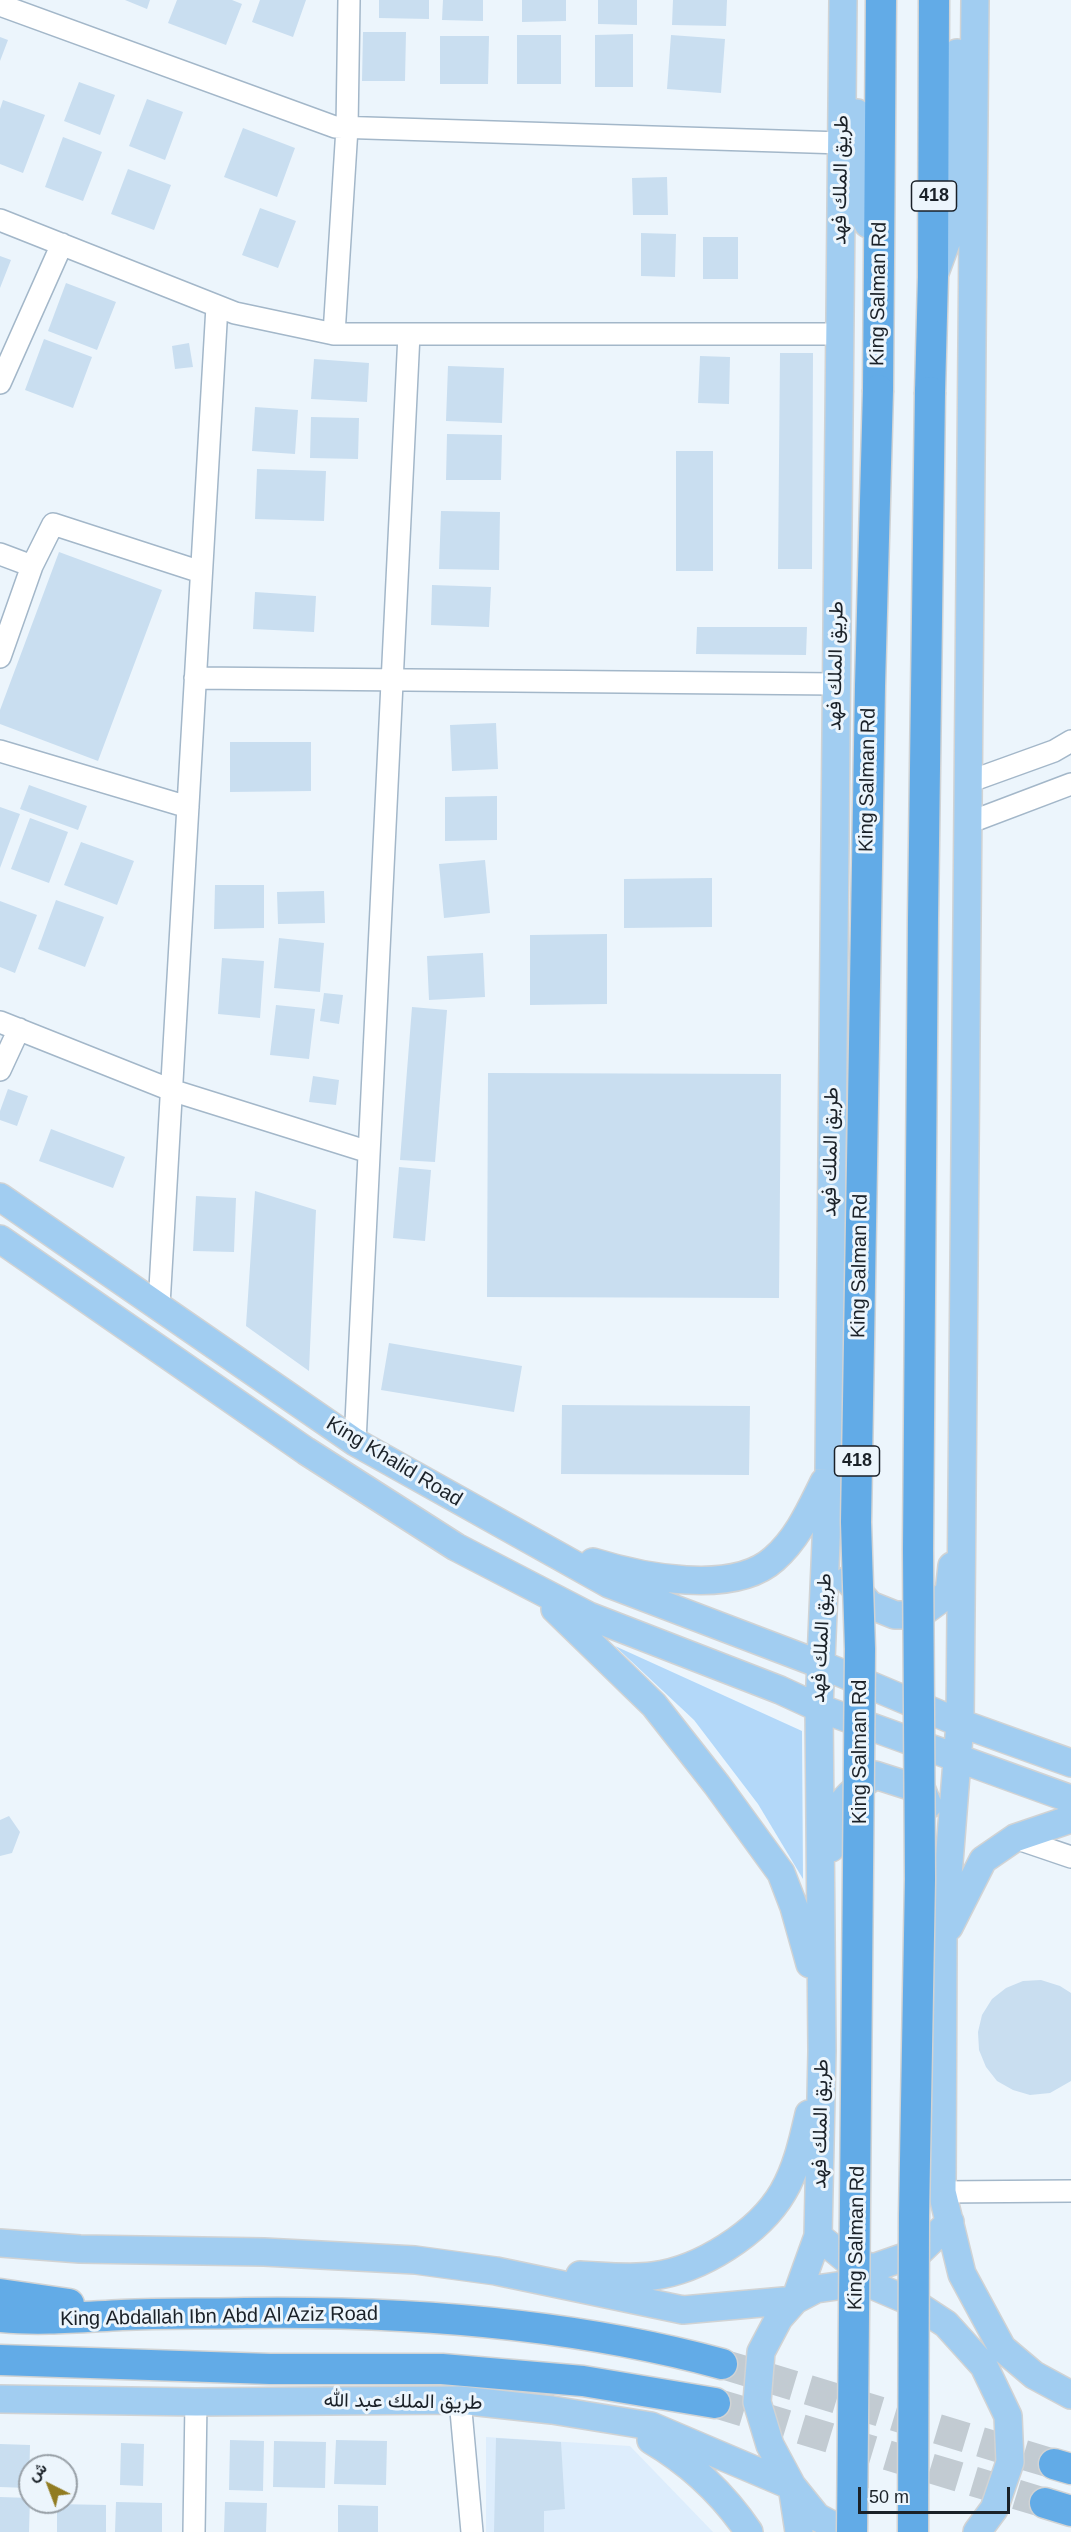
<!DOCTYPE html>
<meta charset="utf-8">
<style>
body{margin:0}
#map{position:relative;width:1071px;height:2532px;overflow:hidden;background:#ecf5fc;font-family:Helvetica,Vazirmatn,sans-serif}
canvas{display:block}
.north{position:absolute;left:18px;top:2454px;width:60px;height:60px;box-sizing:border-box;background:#ecf5fc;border:2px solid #98a0a7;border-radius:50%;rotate:318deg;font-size:16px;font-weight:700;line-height:24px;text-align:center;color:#1a2128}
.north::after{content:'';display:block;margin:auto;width:21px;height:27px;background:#917c22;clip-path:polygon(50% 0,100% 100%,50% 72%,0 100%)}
.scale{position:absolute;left:858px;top:2487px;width:152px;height:27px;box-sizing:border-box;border:3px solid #1a2128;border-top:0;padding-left:8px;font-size:18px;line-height:21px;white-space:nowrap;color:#1a2128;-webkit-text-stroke:4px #ecf5fc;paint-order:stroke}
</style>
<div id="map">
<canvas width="1071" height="2532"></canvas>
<div class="north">ش</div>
<div class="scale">50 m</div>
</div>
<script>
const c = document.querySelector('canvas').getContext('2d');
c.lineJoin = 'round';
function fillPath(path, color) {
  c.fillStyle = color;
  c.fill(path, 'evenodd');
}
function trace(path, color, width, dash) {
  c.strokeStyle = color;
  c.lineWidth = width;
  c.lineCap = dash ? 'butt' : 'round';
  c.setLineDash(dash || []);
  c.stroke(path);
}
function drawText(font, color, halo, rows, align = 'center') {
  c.font = font + ' Helvetica,Vazirmatn,sans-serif';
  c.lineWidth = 6;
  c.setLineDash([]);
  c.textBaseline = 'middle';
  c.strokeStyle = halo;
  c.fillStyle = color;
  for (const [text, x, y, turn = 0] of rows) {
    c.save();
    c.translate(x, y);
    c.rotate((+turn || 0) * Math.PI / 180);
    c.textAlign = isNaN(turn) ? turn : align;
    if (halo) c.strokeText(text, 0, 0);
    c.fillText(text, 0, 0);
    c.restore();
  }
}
fillPath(new Path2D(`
 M 486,2437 L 630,2446 L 713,2532 L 486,2532 Z`), '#ddedfc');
fillPath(new Path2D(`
 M 615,1646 L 802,1731 L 803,1879 L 758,1804 L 694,1720 Z`), '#b3d8f9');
fillPath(new Path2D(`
 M 125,0 L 150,0 L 147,9 Z
 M 177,0 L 232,0 L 242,4 L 226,45 L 168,23 Z
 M 260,0 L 306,0 L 293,37 L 252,22 Z
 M 379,0 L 429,0 L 429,19 L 379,18 Z
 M 443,0 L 483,0 L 483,21 L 442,20 Z
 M 522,0 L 566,0 L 566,21 L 522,22 Z
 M 598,0 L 637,0 L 637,25 L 598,24 Z
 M 673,0 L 727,0 L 726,26 L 672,25 Z
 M 363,32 L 406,32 L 405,81 L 362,81 Z
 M 633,34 L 633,87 L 595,87 L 595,35 Z
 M 517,35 L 561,35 L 561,84 L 517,84 Z
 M 671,35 L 725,39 L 721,93 L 667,89 Z
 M 440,36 L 489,36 L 488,84 L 440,84 Z
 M 0,37 L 8,40 L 0,61 Z
 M 79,82 L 115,95 L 100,135 L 64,121 Z
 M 147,99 L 183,112 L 165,160 L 129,146 Z
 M 3,100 L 45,115 L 23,173 L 0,164 L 0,109 Z
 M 243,128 L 295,148 L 277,197 L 224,177 Z
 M 63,137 L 102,152 L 83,201 L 45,187 Z
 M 128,169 L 171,185 L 154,230 L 111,214 Z
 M 667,177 L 668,215 L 633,215 L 632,178 Z
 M 260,208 L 296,221 L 278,268 L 242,255 Z
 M 641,233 L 676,234 L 675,277 L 641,276 Z
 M 703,237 L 738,237 L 738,279 L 703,279 Z
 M 0,256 L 11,260 L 0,288 Z
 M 66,283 L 116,302 L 97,350 L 48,331 Z
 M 44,339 L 92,357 L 73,408 L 25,390 Z
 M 189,343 L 193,367 L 175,369 L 172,346 Z
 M 780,353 L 813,353 L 812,569 L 778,569 Z
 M 700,356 L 730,357 L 729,404 L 698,403 Z
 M 314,359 L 369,363 L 367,402 L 311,399 Z
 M 448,366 L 504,368 L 502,423 L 446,421 Z
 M 255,407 L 298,410 L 295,454 L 252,451 Z
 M 311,417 L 359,418 L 358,459 L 310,458 Z
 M 447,434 L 502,435 L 501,480 L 446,480 Z
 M 676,451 L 713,451 L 713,571 L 676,571 Z
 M 257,469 L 326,471 L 324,521 L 255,519 Z
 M 441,511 L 500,512 L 499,570 L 439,569 Z
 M 59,552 L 162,590 L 98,761 L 0,724 L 0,710 Z
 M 432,585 L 491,587 L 489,627 L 431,625 Z
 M 255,592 L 316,596 L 314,632 L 253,629 Z
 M 697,627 L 807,627 L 806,655 L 696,654 Z
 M 496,723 L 498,769 L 452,771 L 450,725 Z
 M 230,742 L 311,742 L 311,791 L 230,792 Z
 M 29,785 L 87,806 L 78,830 L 20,809 Z
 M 497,796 L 497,840 L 445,841 L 445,797 Z
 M 0,807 L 20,814 L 0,868 Z
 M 30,818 L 68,832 L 49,883 L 11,869 Z
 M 81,842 L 134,861 L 117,905 L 64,885 Z
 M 485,860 L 490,913 L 444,918 L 439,864 Z
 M 712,878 L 712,927 L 624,928 L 624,879 Z
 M 215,885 L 264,885 L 264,928 L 214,929 Z
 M 324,891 L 325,923 L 278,924 L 277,892 Z
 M 56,900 L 104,917 L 85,967 L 38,949 Z
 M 0,901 L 37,915 L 15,973 L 0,967 Z
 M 607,934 L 607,1004 L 530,1005 L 530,935 Z
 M 279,938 L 324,943 L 320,992 L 274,988 Z
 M 483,953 L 485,997 L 429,1000 L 427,956 Z
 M 222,958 L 264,961 L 260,1018 L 218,1014 Z
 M 324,993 L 343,995 L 339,1024 L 320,1021 Z
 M 276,1005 L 315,1009 L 309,1059 L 270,1055 Z
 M 412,1007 L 447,1010 L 435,1162 L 400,1160 Z
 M 488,1073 L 781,1074 L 779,1298 L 487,1297 Z
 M 313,1076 L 339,1080 L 336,1105 L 309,1102 Z
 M 8,1089 L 28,1096 L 17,1126 L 0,1120 L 0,1111 Z
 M 51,1129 L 125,1157 L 113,1188 L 39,1161 Z
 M 399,1167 L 431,1170 L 425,1241 L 393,1238 Z
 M 255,1191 L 316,1210 L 309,1371 L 246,1326 Z
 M 196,1196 L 236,1198 L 234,1252 L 193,1251 Z
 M 389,1343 L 522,1366 L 514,1412 L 381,1390 Z
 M 562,1405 L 750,1406 L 749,1475 L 561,1474 Z
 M 9,1816 L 20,1832 L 12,1853 L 0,1856 L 0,1820 Z
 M 1041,1980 L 1060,1986 L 1071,1993 L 1071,2081 L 1050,2093 L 1030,2095 L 1013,2090 L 997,2081 L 986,2067 L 979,2050 L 978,2032 L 982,2015 L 992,1999 L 1006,1988 L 1023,1981 Z
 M 496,2438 L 561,2442 L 565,2509 L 544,2511 L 544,2532 L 494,2532 Z
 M 230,2440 L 264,2441 L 263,2491 L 229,2490 Z
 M 336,2440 L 387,2441 L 386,2485 L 334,2484 Z
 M 274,2441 L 326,2442 L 325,2488 L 273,2487 Z
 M 121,2443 L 144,2444 L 143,2486 L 120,2485 Z
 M 0,2444 L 30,2445 L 29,2488 L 0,2487 Z
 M 0,2497 L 30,2498 L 29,2532 L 0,2532 Z
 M 116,2502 L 162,2503 L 162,2532 L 115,2532 Z
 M 225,2502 L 267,2503 L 266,2532 L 224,2532 Z
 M 57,2504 L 106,2505 L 106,2532 L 57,2532 Z
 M 338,2505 L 378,2506 L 378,2532 L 338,2532 Z`), '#c9def0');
trace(new Path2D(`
 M 722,2364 L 1054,2464
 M 715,2403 L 1045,2503`), '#c2cbd2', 30, [30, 15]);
const minor = new Path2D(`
 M 0,5 L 335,127 L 842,143
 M 0,220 L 235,313 L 334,334 L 840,334
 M 334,334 L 347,128 L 349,0
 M 0,383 L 62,244
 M 0,554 L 32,566
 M 0,657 L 32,566 L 53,524 L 201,572
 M 195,678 L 836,684
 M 0,751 L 188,807
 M 968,782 L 1054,751 L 1071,741
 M 968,823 L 1071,784
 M 0,1022 L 171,1090 L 369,1152
 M 0,1070 L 19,1029
 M 159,1305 L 217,306
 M 355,1442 L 409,334
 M 1015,1838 L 1071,1857
 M 942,2192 L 1071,2191
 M 460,2400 L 472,2532
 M 194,2532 L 196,2402`);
const major = new Path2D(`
 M 975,0 L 960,1723 L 943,1939 L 942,2192 L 962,2274 L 1002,2348 L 1034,2375 L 1071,2395
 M 857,113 L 868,224
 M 936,270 L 950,232 L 957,53
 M 0,1197 L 355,1442 L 609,1584 L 822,1665 L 960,1723 L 1071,1763
 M 0,1239 L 306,1451 L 456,1547 L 589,1616 L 780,1690 L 819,1708 L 1071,1799
 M 593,1562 C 641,1577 733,1596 774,1559 C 798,1538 810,1510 824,1482
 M 848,1580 L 870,1605 L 895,1615 L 919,1615 L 949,1593 L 952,1566
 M 555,1609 L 654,1705 L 717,1785 L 781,1873 L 794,1907 L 810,1964
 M 831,1848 C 834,1806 841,1799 875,1775 L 922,1790 L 928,1805
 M 949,1927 L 983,1860 L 1015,1838 L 1071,1819
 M 818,2236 L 846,2259 L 873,2268 L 919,2252 L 950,2222
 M 0,2243 L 80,2249 L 264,2252 L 415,2260 L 496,2271 L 683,2310 L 795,2300 L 818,2236 L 822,2051 L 819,1708 L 829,1470 L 843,0
 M 580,2275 C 603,2276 629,2279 653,2276 C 700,2270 759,2233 783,2192 C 797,2168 803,2140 809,2114
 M 0,2399 L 196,2402 L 460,2400 L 552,2410 L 651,2426 L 792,2486 L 799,2532
 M 651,2440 C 690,2463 724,2495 749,2532
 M 845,2532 L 817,2517 L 792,2486 L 770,2445 L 757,2402 L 761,2352 L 779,2318 L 795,2300 L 816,2289 L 865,2282 L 914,2303 L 946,2324 L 984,2366 L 1008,2416 L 1010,2462 L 994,2509 L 977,2532`);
const highway = new Path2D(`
 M 878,390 L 881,0
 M 930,392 L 933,277 L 934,0
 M 0,2294 L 69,2304
 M 0,2317 C 40,2321 82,2317 122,2315 C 163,2313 204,2314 245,2313 C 404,2311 568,2322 722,2364
 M 0,2360 L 270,2369 L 442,2369 L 583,2381 L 715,2403
 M 1054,2464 L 1071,2469
 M 1045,2503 L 1071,2511`);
trace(minor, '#a3b7c9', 24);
trace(major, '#d1d3d4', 30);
trace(highway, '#d1d3d4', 33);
trace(minor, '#fff', 21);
trace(major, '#a1cdf1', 27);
trace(highway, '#62abe7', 30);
const highwayBridge = new Path2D(`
 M 852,2532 L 860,1649 L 856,1522 L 870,686 L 878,390
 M 913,2532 L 914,2216 L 920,1879 L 918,1549 L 923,918 L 930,392`);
trace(highwayBridge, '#d1d3d4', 33, []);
trace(highwayBridge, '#62abe7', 30);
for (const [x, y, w] of [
 [934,196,45],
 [857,1461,45]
]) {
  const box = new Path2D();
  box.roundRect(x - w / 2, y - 15, w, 30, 4.5);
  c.fillStyle = '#ecf5fc';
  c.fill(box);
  trace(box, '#1a2128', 1.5);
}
drawText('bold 18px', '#1a2128', null, [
 ["418",934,196],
 ["418",857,1461]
]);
drawText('20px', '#1a2128', '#ecf5fc', [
 ["طريق الملك فهد",841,180,-89],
 ["King Salman Rd",879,294,-89],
 ["طريق الملك فهد",836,666,-89],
 ["King Salman Rd",868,780,-89],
 ["طريق الملك فهد",831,1152,-89],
 ["King Salman Rd",860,1266,-89],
 ["King Khalid Road",394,1462,31],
 ["طريق الملك فهد",822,1638,-87],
 ["King Salman Rd",860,1752,-90],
 ["طريق الملك فهد",821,2124,-89],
 ["King Salman Rd",857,2238,-89],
 ["King Abdallah Ibn Abd Al Aziz Road",219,2317,-1],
 ["طريق الملك عبد الله",403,2402,1]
]);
</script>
